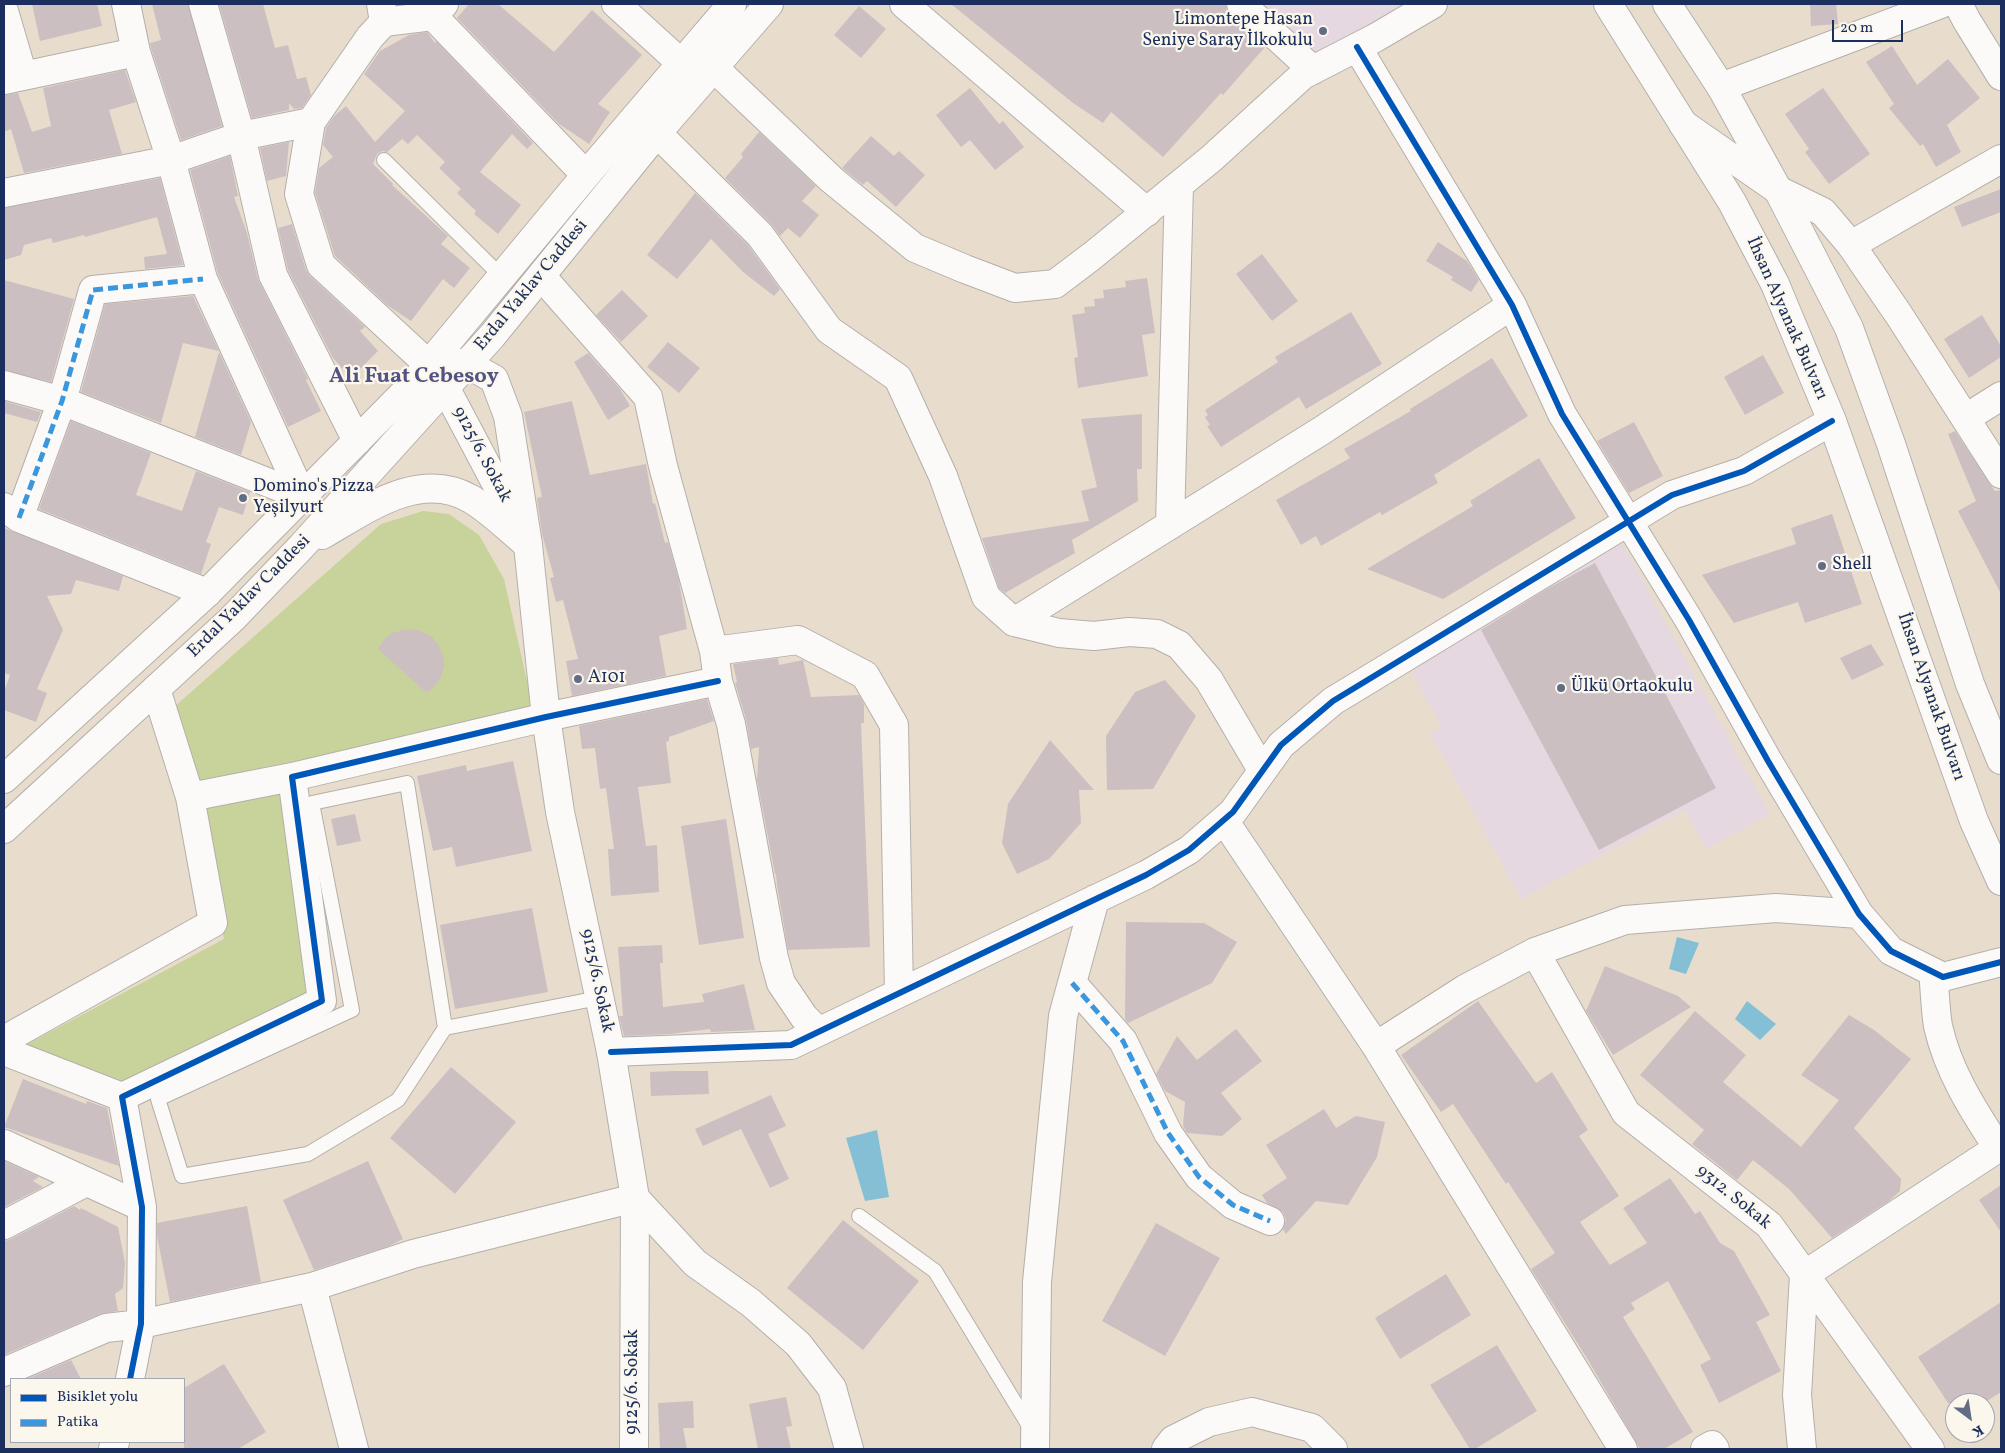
<!DOCTYPE html>
<meta charset="utf-8">
<style>
body{margin:0}
#map{position:relative;width:2005px;height:1453px;overflow:hidden;background:#e8ddcd;font-family:Vollkorn,serif}
canvas{display:block}
.frame{position:absolute;inset:0;border:5px solid #1b2f5e;pointer-events:none}
.legend{position:absolute;left:10px;top:1378px;width:175px;height:65px;box-sizing:border-box;background:#fbf7ec;border:1px solid #a1a7b3;margin:0;padding:6px 9px;list-style:none;font-size:15px;color:#1b2f5e}
.legend li{display:flex;align-items:center;gap:10px;height:25px}
.legend b{width:25px;border:1px solid #a1a7b3}
.north{position:absolute;left:1945px;top:1393px;width:50px;height:50px;box-sizing:border-box;background:#fbf7ec;border:1px solid #a1a7b3;border-radius:50%;rotate:149deg;font-size:14px;font-weight:700;line-height:20px;text-align:center;color:#1b2f5e}
.north::after{content:'';display:block;margin:auto;width:18px;height:22px;background:#636c85;clip-path:polygon(50% 0,100% 100%,50% 72%,0 100%)}
.scale{position:absolute;left:1832px;top:20px;width:71px;height:22px;box-sizing:border-box;border:2px solid #1b2f5e;border-top:0;padding-left:6px;font-size:15px;line-height:18px;white-space:nowrap;color:#1b2f5e;-webkit-text-stroke:4px #fbf7ec;paint-order:stroke}
</style>
<div id="map">
<canvas width="2005" height="1453"></canvas>
<div class="frame"></div>
<ul class="legend">
<li><b style="height:6px;background:#0057b8"></b>Bisiklet yolu</li>
<li><b style="height:6px;background:#3a97de"></b>Patika</li>
</ul>
<div class="north">K</div>
<div class="scale">20 m</div>
</div>
<script>
const c = document.querySelector('canvas').getContext('2d');
c.lineJoin = 'round';
function fillPath(path, color) {
  c.fillStyle = color;
  c.fill(path, 'evenodd');
}
function trace(path, color, width, dash) {
  c.strokeStyle = color;
  c.lineWidth = width;
  c.lineCap = dash ? 'butt' : 'round';
  c.setLineDash(dash || []);
  c.stroke(path);
}
function drawText(font, color, halo, rows, align = 'center') {
  c.font = font + ' Vollkorn,serif';
  c.lineWidth = 4.5;
  c.setLineDash([]);
  c.textBaseline = 'middle';
  c.strokeStyle = halo;
  c.fillStyle = color;
  for (const [text, x, y, turn = 0] of rows) {
    c.save();
    c.translate(x, y);
    c.rotate((+turn || 0) * Math.PI / 180);
    c.textAlign = isNaN(turn) ? turn : align;
    if (halo) c.strokeText(text, 0, 0);
    c.fillText(text, 0, 0);
    c.restore();
  }
}
fillPath(new Path2D(`
 M 1267,4 L 1403,4 L 1310,59 Z
 M 1615,531 L 1770,814 L 1706,849 L 1685,810 L 1521,899 L 1430,733 L 1441,726 L 1399,649 Z`), '#e6d8e1');
fillPath(new Path2D(`
 M 423,511 L 449,514 L 479,535 L 504,579 L 534,712 L 198,781 L 173,708 L 381,524 Z
 M 280,792 L 309,993 L 116,1084 L 20,1048 L 224,939 L 198,810 Z`), '#c8d39b');
fillPath(new Path2D(`
 M 1677,937 L 1699,943 L 1686,974 L 1669,969 Z
 M 1747,1001 L 1776,1024 L 1760,1040 L 1735,1019 Z
 M 877,1130 L 889,1197 L 865,1201 L 846,1138 Z`), '#85bfd5');
fillPath(new Path2D(`
 M 32,4 L 97,4 L 102,26 L 40,41 Z
 M 152,4 L 188,4 L 222,126 L 181,140 L 151,48 L 150,43 L 161,40 Z
 M 219,4 L 263,4 L 275,48 L 288,45 L 297,79 L 306,77 L 311,95 L 302,108 L 294,109 L 289,103 L 289,110 L 252,118 Z
 M 469,4 L 498,4 L 554,52 L 592,10 L 642,55 L 598,104 L 610,112 L 589,144 L 559,124 L 457,18 Z
 M 951,4 L 1226,4 L 1226,9 L 1230,16 L 1265,47 L 1223,95 L 1221,93 L 1163,157 L 1111,112 L 1103,123 L 1073,103 Z
 M 1810,4 L 1836,4 L 1838,24 L 1811,26 Z
 M 859,6 L 886,29 L 861,58 L 834,35 Z
 M 427,32 L 435,43 L 436,41 L 533,143 L 527,149 L 512,134 L 480,172 L 521,205 L 498,234 L 474,214 L 476,211 L 457,193 L 461,189 L 439,168 L 445,162 L 417,135 L 408,144 L 402,139 L 387,152 L 382,151 L 377,154 L 373,164 L 393,184 L 392,185 L 448,236 L 441,244 L 470,268 L 454,288 L 443,279 L 411,321 L 387,305 L 335,256 L 315,193 L 319,168 L 333,157 L 323,145 L 326,128 L 334,116 L 346,106 L 375,142 L 405,111 L 364,74 L 380,51 L 409,35 Z
 M 1892,46 L 1917,85 L 1948,59 L 1980,98 L 1947,125 L 1961,152 L 1936,167 L 1923,144 L 1920,146 L 1889,108 L 1894,104 L 1866,62 Z
 M 125,70 L 136,102 L 109,110 L 122,154 L 24,173 L 11,129 L 4,132 L 4,95 L 18,93 L 32,132 L 51,126 L 43,88 Z
 M 970,88 L 999,124 L 1003,121 L 1024,147 L 995,170 L 970,140 L 961,147 L 936,115 Z
 M 1823,88 L 1870,154 L 1829,184 L 1805,152 L 1809,149 L 1785,114 Z
 M 759,132 L 816,186 L 802,201 L 819,215 L 800,238 L 788,228 L 780,236 L 771,224 L 725,178 L 743,157 L 741,154 Z
 M 871,136 L 894,156 L 899,151 L 925,175 L 896,207 L 867,181 L 863,185 L 842,168 Z
 M 289,142 L 286,176 L 267,181 L 260,148 Z
 M 230,156 L 238,196 L 234,197 L 247,233 L 258,279 L 308,379 L 306,380 L 321,411 L 288,427 L 218,274 L 190,170 Z
 M 160,178 L 183,265 L 145,269 L 144,257 L 167,254 L 157,217 L 85,237 L 84,235 L 53,243 L 51,238 L 24,245 L 21,255 L 4,260 L 4,208 Z
 M 2001,189 L 2001,212 L 1962,227 L 1954,207 Z
 M 695,193 L 748,245 L 780,289 L 774,296 L 743,272 L 711,239 L 677,279 L 647,255 Z
 M 292,224 L 306,270 L 310,276 L 365,327 L 360,331 L 378,351 L 351,378 L 333,358 L 288,270 L 278,228 Z
 M 1438,242 L 1467,261 L 1479,280 L 1471,292 L 1451,280 L 1453,277 L 1426,261 Z
 M 1262,254 L 1298,301 L 1272,321 L 1236,274 Z
 M 1147,278 L 1155,333 L 1142,335 L 1148,376 L 1078,388 L 1074,358 L 1078,357 L 1072,315 L 1085,313 L 1084,307 L 1095,306 L 1094,299 L 1104,298 L 1103,290 L 1126,287 L 1125,281 Z
 M 4,280 L 74,299 L 51,382 L 4,370 Z
 M 622,290 L 648,316 L 621,342 L 596,315 Z
 M 193,296 L 219,351 L 183,343 L 161,423 L 81,392 L 105,304 Z
 M 1351,312 L 1382,364 L 1306,409 L 1299,397 L 1221,447 L 1207,426 L 1210,425 L 1205,417 L 1208,415 L 1205,410 L 1278,362 L 1275,357 Z
 M 1982,315 L 2001,346 L 2001,357 L 1969,378 L 1944,339 Z
 M 668,342 L 700,368 L 679,393 L 647,367 Z
 M 219,352 L 251,422 L 241,455 L 195,437 Z
 M 588,353 L 620,389 L 630,406 L 608,420 L 574,362 Z
 M 1763,355 L 1784,393 L 1745,415 L 1724,377 Z
 M 1492,358 L 1528,416 L 1434,475 L 1438,483 L 1382,515 L 1380,512 L 1321,546 L 1316,536 L 1301,545 L 1276,500 L 1350,458 L 1344,449 L 1411,411 L 1410,409 Z
 M 4,401 L 41,412 L 37,422 L 4,413 Z
 M 572,401 L 590,475 L 646,464 L 653,504 L 655,503 L 665,543 L 668,542 L 679,581 L 687,629 L 659,636 L 666,676 L 572,696 L 566,661 L 578,659 L 563,600 L 556,602 L 550,578 L 554,577 L 542,534 L 537,498 L 542,497 L 524,412 Z
 M 1142,414 L 1142,469 L 1137,469 L 1138,501 L 1072,540 L 1075,553 L 1005,593 L 999,588 L 982,538 L 1089,521 L 1081,491 L 1097,487 L 1081,419 Z
 M 71,421 L 151,453 L 136,495 L 182,511 L 196,471 L 250,492 L 243,515 L 219,507 L 206,542 L 211,544 L 201,574 L 39,509 Z
 M 1634,422 L 1663,476 L 1629,493 L 1597,441 Z
 M 1955,431 L 1995,491 L 2001,490 L 2001,594 L 1958,511 L 1976,501 L 1948,434 Z
 M 1539,458 L 1576,518 L 1443,599 L 1367,569 L 1473,506 L 1470,501 Z
 M 1832,514 L 1862,604 L 1805,623 L 1798,602 L 1734,623 L 1702,575 L 1796,544 L 1791,528 Z
 M 4,528 L 123,576 L 119,591 L 76,580 L 71,594 L 47,596 L 63,630 L 37,689 L 47,693 L 36,722 L 4,710 L 4,692 L 10,675 L 4,673 Z
 M 1595,563 L 1716,788 L 1599,850 L 1481,630 L 1545,590 Z
 M 413,629 L 423,632 L 432,637 L 439,646 L 443,656 L 444,666 L 441,677 L 435,686 L 427,693 L 378,649 L 384,640 L 392,633 L 403,630 Z
 M 1871,644 L 1884,665 L 1852,680 L 1840,658 Z
 M 778,658 L 779,665 L 803,660 L 811,697 L 859,695 L 864,704 L 864,723 L 861,723 L 870,947 L 788,950 L 777,885 L 776,874 L 775,874 L 757,780 L 759,747 L 751,749 L 746,719 L 735,683 L 737,682 L 733,664 Z
 M 1165,680 L 1196,716 L 1153,789 L 1107,790 L 1106,736 L 1135,692 Z
 M 707,699 L 714,721 L 669,737 L 669,741 L 666,742 L 671,783 L 638,787 L 646,846 L 657,845 L 659,892 L 611,896 L 608,849 L 614,849 L 606,788 L 600,789 L 595,748 L 582,749 L 579,726 Z
 M 1050,740 L 1094,790 L 1079,790 L 1081,823 L 1049,859 L 1017,874 L 1002,843 L 1008,804 Z
 M 513,761 L 532,851 L 456,867 L 452,847 L 433,851 L 417,776 L 466,765 L 467,771 Z
 M 355,814 L 361,841 L 337,846 L 331,819 Z
 M 726,819 L 744,938 L 699,945 L 681,826 Z
 M 532,908 L 548,992 L 455,1009 L 440,925 Z
 M 1126,922 L 1204,923 L 1237,942 L 1212,983 L 1128,1023 L 1125,1019 Z
 M 662,945 L 663,963 L 660,963 L 663,1007 L 704,1002 L 702,994 L 744,984 L 755,1030 L 711,1032 L 710,1029 L 670,1034 L 624,1036 L 619,1016 L 623,1016 L 618,947 Z
 M 1605,966 L 1678,996 L 1691,1007 L 1613,1055 L 1586,1011 Z
 M 1478,1001 L 1536,1083 L 1552,1072 L 1588,1130 L 1579,1136 L 1619,1196 L 1580,1222 L 1610,1265 L 1647,1243 L 1623,1208 L 1670,1178 L 1695,1214 L 1700,1211 L 1720,1243 L 1734,1251 L 1770,1315 L 1756,1322 L 1781,1371 L 1719,1403 L 1700,1365 L 1711,1359 L 1668,1281 L 1631,1303 L 1635,1309 L 1623,1317 L 1693,1432 L 1664,1449 L 1640,1449 L 1588,1360 L 1531,1269 L 1555,1253 L 1508,1182 L 1506,1184 L 1453,1104 L 1441,1112 L 1401,1055 Z
 M 1695,1011 L 1746,1055 L 1723,1082 L 1801,1147 L 1839,1100 L 1801,1075 L 1849,1015 L 1874,1030 L 1911,1059 L 1854,1128 L 1901,1179 L 1900,1191 L 1889,1201 L 1832,1238 L 1789,1189 L 1753,1160 L 1737,1180 L 1692,1144 L 1704,1130 L 1640,1075 Z
 M 1236,1029 L 1262,1061 L 1221,1093 L 1242,1119 L 1222,1136 L 1187,1133 L 1183,1126 L 1185,1102 L 1165,1091 L 1156,1074 L 1177,1036 L 1197,1060 Z
 M 451,1067 L 516,1122 L 455,1194 L 390,1138 Z
 M 674,1071 L 708,1071 L 709,1094 L 651,1096 L 650,1072 Z
 M 23,1079 L 86,1104 L 87,1101 L 107,1108 L 119,1166 L 4,1127 Z
 M 771,1095 L 786,1126 L 768,1134 L 789,1179 L 770,1188 L 741,1129 L 703,1146 L 695,1129 Z
 M 1324,1109 L 1336,1128 L 1356,1116 L 1385,1122 L 1377,1157 L 1348,1205 L 1316,1201 L 1286,1234 L 1283,1229 L 1286,1220 L 1283,1212 L 1267,1203 L 1262,1195 L 1287,1178 L 1266,1145 Z
 M 4,1161 L 39,1177 L 33,1181 L 43,1187 L 4,1207 Z
 M 368,1161 L 403,1239 L 389,1246 L 314,1270 L 283,1200 Z
 M 2001,1185 L 2001,1232 L 1979,1200 Z
 M 74,1206 L 80,1210 L 81,1208 L 118,1227 L 125,1263 L 123,1288 L 115,1294 L 118,1311 L 100,1314 L 4,1355 L 4,1241 L 11,1239 Z
 M 247,1206 L 261,1282 L 170,1302 L 157,1236 L 157,1223 Z
 M 843,1220 L 919,1281 L 863,1350 L 787,1288 Z
 M 1156,1223 L 1220,1258 L 1165,1356 L 1102,1321 Z
 M 1446,1274 L 1471,1315 L 1400,1359 L 1375,1318 Z
 M 2001,1302 L 2001,1392 L 1984,1403 L 1948,1403 L 1918,1357 Z
 M 1497,1345 L 1537,1411 L 1475,1449 L 1470,1449 L 1430,1385 Z
 M 71,1360 L 81,1379 L 27,1379 Z
 M 224,1364 L 266,1432 L 238,1449 L 184,1449 L 184,1388 Z
 M 786,1397 L 792,1426 L 786,1427 L 791,1449 L 758,1449 L 749,1404 Z
 M 693,1401 L 694,1428 L 683,1428 L 687,1449 L 660,1449 L 658,1403 Z`), '#cbbfc1');
const service = new Path2D(`
 M 384,160 L 502,277
 M 445,1028 L 407,783 L 312,803 L 352,1010 L 158,1099 L 182,1176 L 308,1154 L 398,1100 L 445,1028 L 599,998
 M 859,1216 L 935,1271 L 1031,1429`);
const minor = new Path2D(`
 M 126,4 L 136,52 L 171,160 L 203,279 L 302,496
 M 203,4 L 241,136 L 273,275 L 357,441
 M 381,4 L 384,22 L 370,37 L 311,122 L 299,194 L 321,265 L 429,365
 M 444,4 L 433,16 L 586,175
 M 616,4 L 681,63
 M 904,4 L 1147,212
 M 1241,4 L 1313,70
 M 4,11 L 23,76
 M 384,22 L 433,16
 M 1357,47 L 1512,305 L 1562,414 L 1689,620 L 1768,761 L 1859,914 L 1891,951 L 1943,977 L 2001,962
 M 713,67 L 832,180 L 915,248 L 965,269 L 1015,288 L 1055,284 L 1092,256 L 1212,158 L 1303,75 L 1375,38 L 1433,4
 M 4,80 L 136,52
 M 1721,87 L 1941,4
 M 657,133 L 760,235 L 829,330 L 898,378 L 943,476 L 986,597 L 1014,622 L 1059,633 L 1094,636 L 1129,632 L 1157,634 L 1179,645 L 1209,680 L 1262,770
 M 1778,190 L 1823,212 L 1851,245 L 1899,315 L 2001,474
 M 4,193 L 171,160 L 241,136 L 311,122
 M 1851,245 L 2001,159
 M 542,277 L 648,397 L 663,466 L 714,651 L 718,681 L 731,724 L 774,958 L 781,983 L 804,1017 L 818,1031
 M 4,385 L 62,401 L 302,496
 M 1966,418 L 2001,396
 M 4,507 L 19,518 L 207,593
 M 19,518 L 62,401 L 93,290 L 203,279
 M 1170,525 L 1179,185
 M 1014,622 L 1321,431 L 1512,305
 M 714,651 L 798,640 L 865,675 L 894,725 L 899,993
 M 156,689 L 190,797 L 292,777
 M 1224,820 L 1376,1046 L 1623,1449
 M 1535,952 L 1626,1113 L 1769,1225 L 1930,1449
 M 1072,983 L 1123,1041 L 1168,1133 L 1199,1177 L 1233,1205 L 1270,1221
 M 4,1040 L 213,923 L 190,797
 M 1376,1046 L 1465,989 L 1535,952 L 1625,920 L 1776,908 L 1859,914
 M 4,1051 L 122,1097
 M 611,1052 L 791,1045 L 1146,875 L 1189,850 L 1233,812 L 1281,745 L 1333,701 L 1672,495 L 1744,471 L 1832,421
 M 4,1144 L 142,1207
 M 4,1225 L 86,1182
 M 312,1287 L 354,1449
 M 4,1372 L 106,1328 L 141,1324 L 312,1287 L 413,1254 L 635,1198 L 695,1263 L 751,1303 L 798,1344 L 832,1388 L 849,1449
 M 130,1379 L 141,1324 L 142,1207 L 122,1097 L 322,1001 L 292,777 L 546,717 L 718,681
 M 113,1449 L 115,1442
 M 1035,1449 L 1037,1282 L 1063,1016 L 1095,899
 M 1166,1449 L 1173,1440 L 1209,1422 L 1252,1412 L 1312,1428 L 1333,1449
 M 1705,1449 L 1712,1445 L 1715,1449
 M 1802,1449 L 1797,1395 L 1804,1275 L 1998,1148 C 1973,1110 1948,1071 1938,1026 C 1935,1008 1935,990 1933,972`);
const tertiary = new Path2D(`
 M 1958,4 L 1967,21 L 2001,76
 M 1683,124 L 1778,190`);
const secondary = new Path2D(`
 M 452,364 L 445,387 L 518,525
 M 412,385 L 452,362 L 467,364 L 494,379 L 508,416 L 528,545 L 546,717 L 560,812 L 611,1052 L 635,1198 L 634,1449`);
const primary = new Path2D(`
 M 1608,4 L 1732,202 L 1775,284 L 1832,421 L 1974,821 L 2001,881
 M 1667,4 L 1721,87 L 1778,190 L 1849,328 L 1891,444 L 1970,684 L 2001,760
 M 322,535 C 366,510 419,469 471,499 C 491,511 510,530 528,545
 M 4,779 L 207,593 L 410,387 L 586,175 L 732,4
 M 4,829 L 232,619 L 301,547 L 492,336 L 657,133 L 769,4`);
trace(service, '#b4afaa', 16);
trace(minor, '#b4afaa', 30);
trace(tertiary, '#b4afaa', 30);
trace(secondary, '#b4afaa', 30);
trace(primary, '#b4afaa', 30);
trace(service, '#fcfaf8', 14);
trace(minor, '#fcfaf8', 28);
trace(tertiary, '#fcfaf8', 28);
trace(secondary, '#fcfaf8', 28);
trace(primary, '#fcfaf8', 28);
trace(new Path2D(`
 M 19,518 L 62,401 L 93,290 L 203,279
 M 1072,983 L 1123,1041 L 1168,1133 L 1199,1177 L 1233,1205 L 1270,1221`), '#3a97de', 5, [10, 5]);
trace(new Path2D(`
 M 1357,47 L 1512,305 L 1562,414 L 1689,620 L 1768,761 L 1859,914 L 1891,951 L 1943,977 L 2001,962
 M 611,1052 L 791,1045 L 1146,875 L 1189,850 L 1233,812 L 1281,745 L 1333,701 L 1672,495 L 1744,471 L 1832,421
 M 130,1379 L 141,1324 L 142,1207 L 122,1097 L 322,1001 L 292,777 L 546,717 L 718,681`), '#0057b8', 6);
for (const [x, y, r, color] of [
 [1323,31,5,"#636c85"],
 [243,498,5,"#636c85"],
 [1822,566,5,"#636c85"],
 [578,679,5,"#636c85"],
 [1561,688,5,"#636c85"]
]) {
  const dot = new Path2D();
  dot.arc(x, y, r, 0, 2 * Math.PI);
  c.fillStyle = color;
  c.fill(dot);
  trace(dot, '#fbf7ec', 2);
}
drawText('18px', '#1b2f5e', '#fbf7ec', [
 ["Limontepe Hasan",1313,21,"right"],
 ["Seniye Saray İlkokulu",1313,42,"right"],
 ["Domino's Pizza",253,488],
 ["Yeşilyurt",253,509],
 ["Shell",1832,566],
 ["A101",588,679],
 ["Ülkü Ortaokulu",1571,688]
], 'left');
drawText('18px', '#1b2f5e', '#fbf7ec', [
 ["Erdal Yaklav Caddesi",532,286,-50],
 ["İhsan Alyanak Bulvarı",1786,319,66],
 ["9125/6. Sokak",481,455,62],
 ["Erdal Yaklav Caddesi",250,597,-45],
 ["İhsan Alyanak Bulvarı",1930,697,71],
 ["9125/6. Sokak",596,981,78],
 ["9312. Sokak",1733,1198,39],
 ["9125/6. Sokak",634,1382,-90]
]);
drawText('bold 22px', '#535383', '#fbf7ec', [
 ["Ali Fuat Cebesoy",414,378]
]);
</script>
